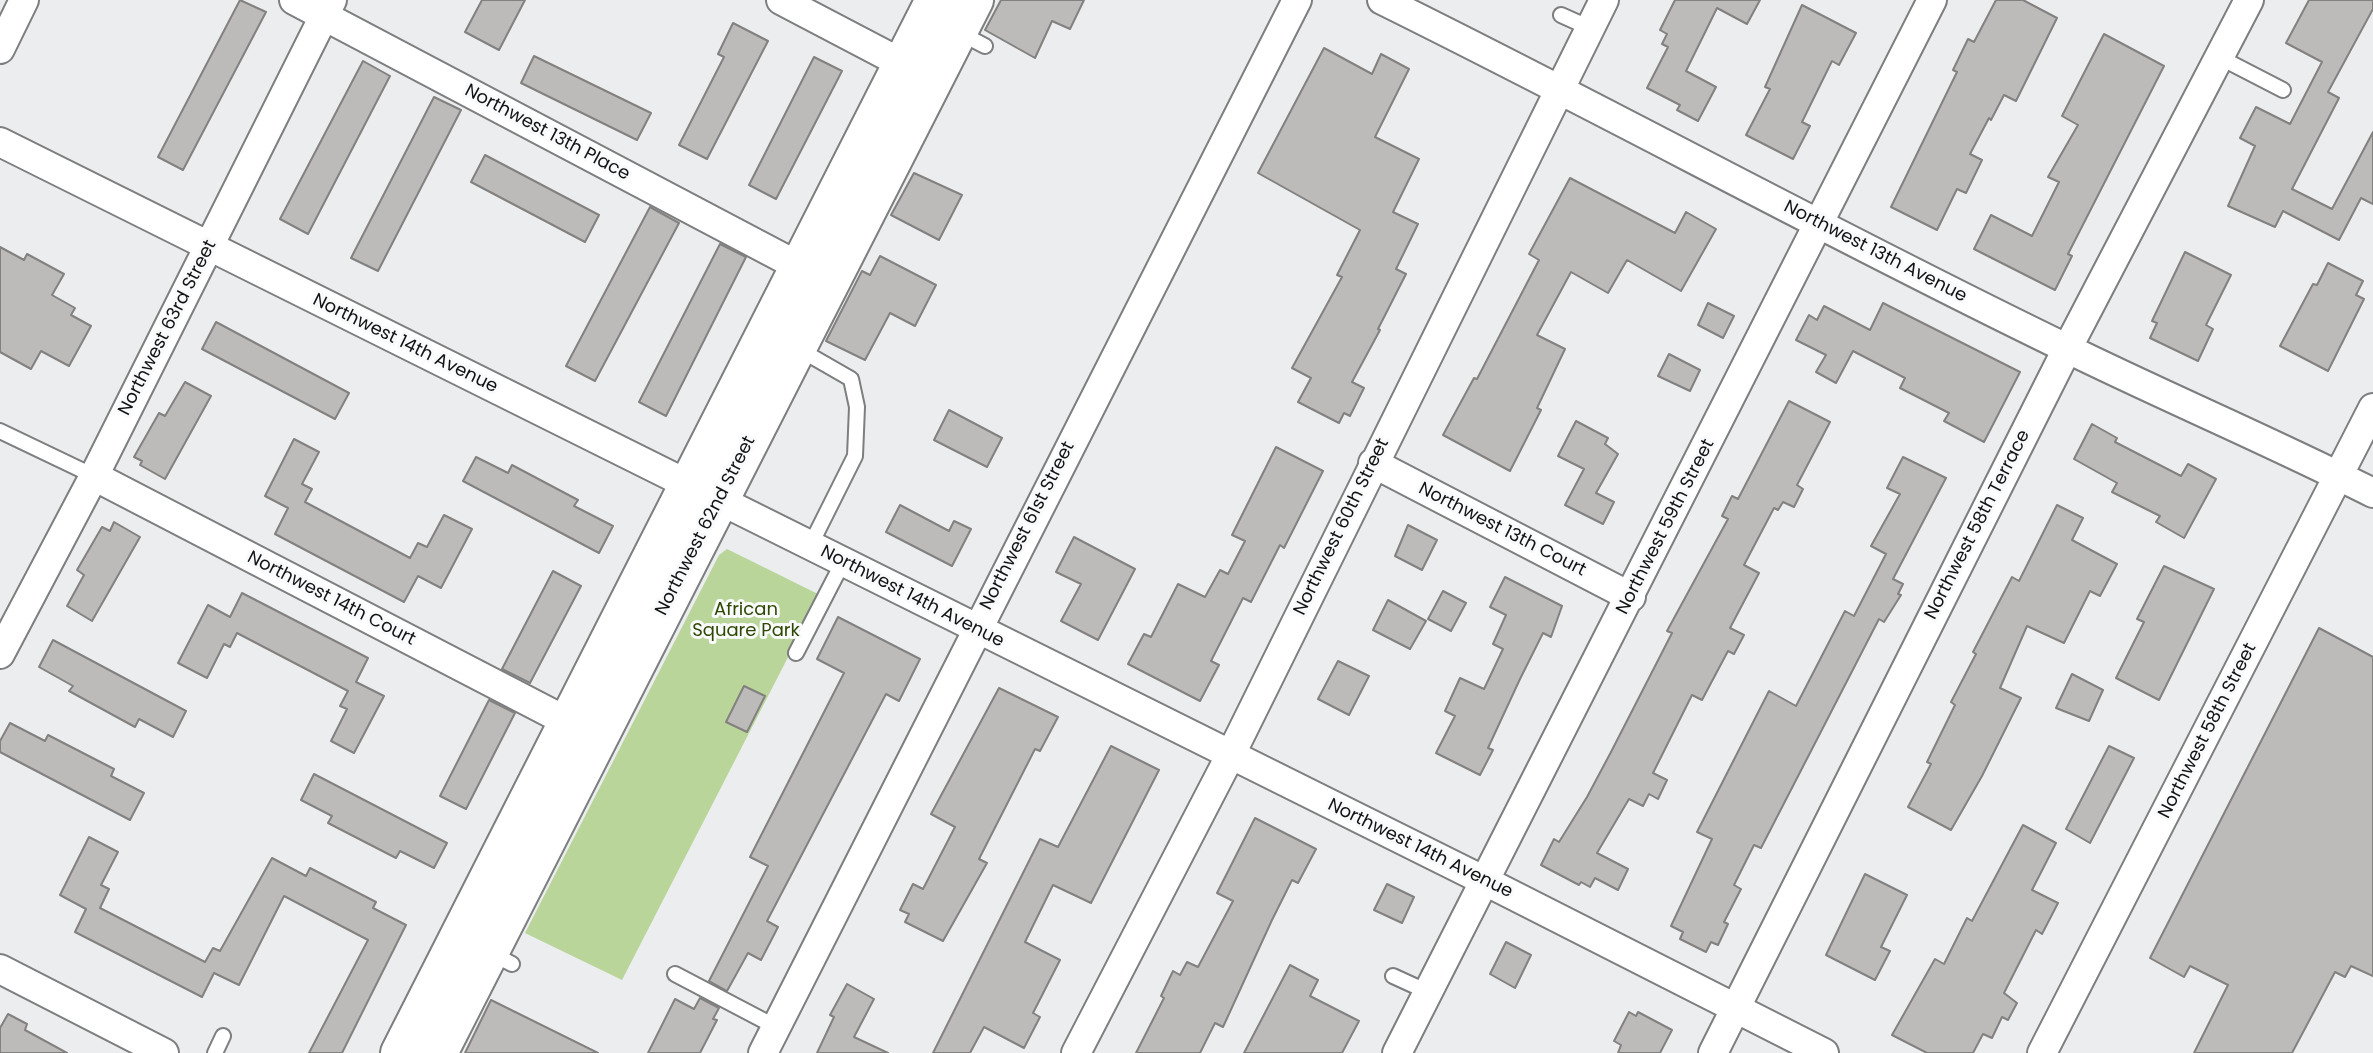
<!DOCTYPE html>
<style>
body{margin:0}
canvas{display:block;background:#ebedee}
</style>
<canvas width="2373" height="1053"></canvas>
<script>
const c = document.querySelector('canvas').getContext('2d');
c.lineJoin = 'round';
function fillPath(path, color) {
  c.fillStyle = color;
  c.fill(path, 'evenodd');
}
function trace(path, color, width, dash) {
  c.strokeStyle = color;
  c.lineWidth = width;
  c.lineCap = dash ? 'butt' : 'round';
  c.setLineDash(dash || []);
  c.stroke(path);
}
function drawText(font, color, halo, rows, align = 'center') {
  c.font = font + ' Poppins,sans-serif';
  c.lineWidth = 6;
  c.setLineDash([]);
  c.textBaseline = 'middle';
  c.strokeStyle = halo;
  c.fillStyle = color;
  for (const [text, x, y, turn = 0] of rows) {
    c.save();
    c.translate(x, y);
    c.rotate((+turn || 0) * Math.PI / 180);
    c.textAlign = isNaN(turn) ? turn : align;
    if (halo) c.strokeText(text, 0, 0);
    c.fillText(text, 0, 0);
    c.restore();
  }
}
fillPath(new Path2D(`
 M 727,549 L 820,595 L 622,980 L 525,933 L 719,555 Z`), '#b9d599');
const building = new Path2D(`
 M 240,0 L 266,12 L 183,170 L 158,157 Z
 M 482,0 L 525,0 L 499,50 L 465,32 Z
 M 1001,0 L 1084,0 L 1070,29 L 1052,21 L 1035,58 L 985,30 Z
 M 1675,0 L 1760,0 L 1747,24 L 1717,8 L 1686,71 L 1716,87 L 1698,121 L 1677,110 L 1680,105 L 1647,88 L 1668,47 L 1662,44 L 1667,34 L 1660,30 Z
 M 1996,0 L 2023,0 L 2057,18 L 2016,101 L 2004,95 L 1991,120 L 1989,118 L 1970,154 L 1982,160 L 1966,193 L 1957,189 L 1937,230 L 1891,207 L 1957,72 L 1953,70 L 1968,39 L 1974,42 Z
 M 2309,0 L 2373,0 L 2373,9 L 2328,92 L 2339,98 L 2292,189 L 2332,209 L 2373,132 L 2373,204 L 2361,198 L 2339,240 L 2283,211 L 2275,227 L 2228,206 L 2255,146 L 2240,138 L 2256,107 L 2290,124 L 2322,62 L 2286,43 Z
 M 1802,5 L 1856,33 L 1839,65 L 1832,61 L 1802,122 L 1810,126 L 1793,159 L 1746,135 L 1770,89 L 1765,87 Z
 M 733,23 L 768,41 L 707,159 L 679,145 L 724,57 L 718,54 Z
 M 2104,34 L 2164,66 L 2068,254 L 2072,256 L 2055,290 L 1974,249 L 1991,215 L 2032,236 L 2059,182 L 2048,177 L 2078,125 L 2062,116 Z
 M 1324,48 L 1372,74 L 1381,54 L 1409,69 L 1375,137 L 1419,159 L 1393,212 L 1418,224 L 1396,269 L 1406,274 L 1378,329 L 1380,330 L 1352,382 L 1364,388 L 1350,416 L 1344,413 L 1339,423 L 1298,402 L 1311,378 L 1292,368 L 1342,277 L 1337,275 L 1360,230 L 1258,173 Z
 M 534,56 L 651,113 L 637,140 L 521,83 Z
 M 814,57 L 842,71 L 776,199 L 749,185 Z
 M 363,61 L 390,76 L 308,234 L 280,219 Z
 M 434,97 L 461,110 L 378,271 L 351,258 Z
 M 485,155 L 599,215 L 585,242 L 471,182 Z
 M 914,173 L 962,195 L 939,240 L 891,215 Z
 M 1570,178 L 1675,233 L 1686,212 L 1716,229 L 1681,291 L 1627,260 L 1608,293 L 1571,272 L 1537,335 L 1565,349 L 1537,408 L 1541,410 L 1510,471 L 1443,435 L 1474,378 L 1477,379 L 1539,260 L 1529,254 Z
 M 650,207 L 679,223 L 595,381 L 566,366 Z
 M 720,244 L 746,257 L 666,416 L 639,402 Z
 M 0,247 L 24,260 L 27,254 L 64,274 L 52,295 L 75,308 L 71,315 L 91,326 L 69,366 L 41,351 L 31,369 L 0,352 Z
 M 2185,252 L 2231,275 L 2206,325 L 2213,329 L 2198,361 L 2150,338 L 2157,323 L 2152,321 Z
 M 880,256 L 936,285 L 915,326 L 890,313 L 865,360 L 826,341 L 862,271 L 870,275 Z
 M 2328,263 L 2363,281 L 2356,295 L 2364,299 L 2328,371 L 2280,346 L 2313,284 L 2317,285 Z
 M 1708,303 L 1734,316 L 1723,338 L 1698,325 Z
 M 1883,303 L 2020,372 L 1984,442 L 1944,421 L 1949,413 L 1900,388 L 1905,378 L 1853,351 L 1836,383 L 1816,372 L 1826,355 L 1796,340 L 1809,315 L 1817,320 L 1824,306 L 1870,330 Z
 M 216,322 L 349,393 L 335,419 L 202,349 Z
 M 1669,354 L 1700,370 L 1690,391 L 1658,376 Z
 M 185,382 L 211,396 L 165,479 L 140,465 L 142,461 L 134,457 L 159,413 L 165,416 Z
 M 1789,401 L 1830,422 L 1797,485 L 1803,489 L 1794,507 L 1783,502 L 1778,510 L 1774,508 L 1744,565 L 1759,573 L 1730,628 L 1744,635 L 1734,654 L 1728,651 L 1702,700 L 1692,695 L 1653,773 L 1667,780 L 1658,799 L 1649,794 L 1643,806 L 1629,799 L 1597,853 L 1628,869 L 1618,890 L 1595,878 L 1590,887 L 1581,882 L 1579,885 L 1541,865 L 1554,839 L 1559,842 L 1587,797 L 1611,752 L 1672,633 L 1667,631 L 1728,519 L 1722,516 L 1732,496 L 1738,499 Z
 M 949,410 L 1002,438 L 987,467 L 934,440 Z
 M 1576,421 L 1608,438 L 1605,444 L 1618,454 L 1596,493 L 1614,502 L 1603,524 L 1565,505 L 1584,469 L 1558,456 Z
 M 2092,424 L 2117,438 L 2115,442 L 2181,476 L 2188,464 L 2216,479 L 2184,538 L 2156,522 L 2160,516 L 2112,492 L 2117,483 L 2074,459 Z
 M 294,439 L 319,452 L 302,484 L 312,489 L 305,502 L 410,558 L 418,543 L 427,547 L 444,515 L 472,529 L 441,588 L 418,576 L 404,602 L 275,534 L 288,508 L 265,496 Z
 M 1276,447 L 1323,471 L 1284,548 L 1280,545 L 1251,602 L 1243,598 L 1211,661 L 1219,665 L 1200,701 L 1128,664 L 1144,634 L 1151,637 L 1178,584 L 1205,597 L 1220,570 L 1228,574 L 1245,541 L 1232,535 Z
 M 476,457 L 508,473 L 512,465 L 578,500 L 574,506 L 613,526 L 599,553 L 463,481 Z
 M 1903,457 L 1946,478 L 1893,579 L 1903,584 L 1898,594 L 1901,595 L 1884,622 L 1879,619 L 1761,848 L 1754,845 L 1734,885 L 1741,889 L 1724,922 L 1728,924 L 1718,945 L 1711,942 L 1706,952 L 1680,939 L 1683,932 L 1671,926 L 1712,839 L 1697,832 L 1769,691 L 1796,706 L 1845,611 L 1854,616 L 1886,554 L 1871,546 L 1900,494 L 1887,488 Z
 M 900,505 L 949,531 L 954,521 L 971,529 L 952,566 L 886,532 Z
 M 2057,505 L 2083,518 L 2072,540 L 2117,564 L 2100,596 L 2090,591 L 2064,643 L 2027,626 L 2000,688 L 2021,698 L 1982,776 L 1951,830 L 1908,807 L 1931,764 L 1927,762 L 1955,705 L 1951,702 L 1976,654 L 1973,652 L 2012,577 L 2019,581 Z
 M 114,522 L 140,537 L 92,621 L 67,606 L 84,575 L 77,570 L 102,527 L 110,531 Z
 M 1408,525 L 1437,540 L 1422,570 L 1395,556 Z
 M 1074,537 L 1135,569 L 1098,640 L 1061,621 L 1081,584 L 1056,572 Z
 M 2164,566 L 2214,589 L 2159,700 L 2116,678 L 2144,622 L 2137,619 Z
 M 553,571 L 581,586 L 530,683 L 502,669 Z
 M 1505,577 L 1562,606 L 1551,637 L 1543,633 L 1520,679 L 1488,748 L 1493,750 L 1480,775 L 1436,753 L 1455,716 L 1445,711 L 1460,678 L 1484,689 L 1503,649 L 1493,644 L 1506,615 L 1490,607 Z
 M 1443,591 L 1466,603 L 1451,631 L 1428,619 Z
 M 242,593 L 368,658 L 356,682 L 384,696 L 354,753 L 331,741 L 347,709 L 340,706 L 348,691 L 237,633 L 230,647 L 224,644 L 207,678 L 178,663 L 208,605 L 230,617 Z
 M 1388,600 L 1426,621 L 1410,649 L 1373,630 Z
 M 838,617 L 920,659 L 899,701 L 886,694 L 767,921 L 778,927 L 761,960 L 748,953 L 727,991 L 709,981 L 768,866 L 750,857 L 844,673 L 817,659 Z
 M 2319,628 L 2373,657 L 2373,976 L 2351,966 L 2345,977 L 2335,972 L 2292,1053 L 2194,1053 L 2228,985 L 2190,966 L 2184,977 L 2150,958 Z
 M 53,640 L 186,711 L 173,737 L 139,719 L 135,727 L 69,691 L 73,686 L 39,667 Z
 M 1338,661 L 1369,676 L 1349,715 L 1318,699 Z
 M 2072,674 L 2103,690 L 2089,721 L 2056,708 Z
 M 744,686 L 765,696 L 747,732 L 726,722 Z
 M 999,688 L 1058,717 L 1040,751 L 1035,749 L 979,859 L 987,863 L 943,941 L 905,922 L 909,914 L 900,910 L 913,884 L 923,889 L 955,827 L 931,814 Z
 M 489,700 L 515,713 L 466,809 L 440,796 Z
 M 10,723 L 45,741 L 48,735 L 114,769 L 111,776 L 144,793 L 130,820 L 0,752 L 0,741 Z
 M 1111,746 L 1159,770 L 1091,903 L 1053,885 L 1025,942 L 1060,960 L 1033,1013 L 1040,1017 L 1024,1048 L 984,1027 L 970,1053 L 933,1053 L 1040,839 L 1058,847 Z
 M 2109,746 L 2134,758 L 2090,843 L 2066,829 Z
 M 314,774 L 447,843 L 434,868 L 400,851 L 396,858 L 328,823 L 332,816 L 301,800 Z
 M 1255,818 L 1316,849 L 1298,883 L 1292,880 L 1272,920 L 1223,1027 L 1215,1023 L 1200,1053 L 1136,1053 L 1164,998 L 1161,996 L 1173,971 L 1180,975 L 1187,962 L 1198,967 L 1233,901 L 1217,893 Z
 M 2023,825 L 2056,843 L 2032,890 L 2058,903 L 2042,934 L 2036,930 L 2004,993 L 2017,1003 L 2008,1020 L 2002,1017 L 1992,1038 L 1983,1034 L 1973,1053 L 1927,1053 L 1892,1035 L 1935,959 L 1944,964 L 1967,918 L 1972,921 Z
 M 89,837 L 118,852 L 101,885 L 109,889 L 100,908 L 205,962 L 213,948 L 220,951 L 272,858 L 306,876 L 310,868 L 376,902 L 373,908 L 406,925 L 342,1053 L 309,1053 L 368,940 L 284,896 L 239,985 L 214,973 L 202,997 L 75,932 L 86,909 L 60,895 Z
 M 1865,874 L 1907,895 L 1881,947 L 1890,951 L 1875,980 L 1826,955 Z
 M 1387,884 L 1414,897 L 1402,923 L 1374,910 Z
 M 1506,942 L 1531,955 L 1515,988 L 1490,974 Z
 M 1290,965 L 1318,980 L 1310,996 L 1359,1021 L 1342,1053 L 1244,1053 Z
 M 847,984 L 874,999 L 854,1037 L 888,1053 L 817,1053 L 834,1017 L 830,1015 Z
 M 700,998 L 719,1008 L 713,1019 L 717,1020 L 700,1053 L 648,1053 L 675,999 L 694,1009 Z
 M 491,1000 L 598,1053 L 465,1053 Z
 M 1629,1012 L 1636,1016 L 1638,1012 L 1672,1030 L 1660,1053 L 1618,1053 L 1621,1045 L 1614,1041 Z
 M 8,1014 L 27,1024 L 25,1030 L 67,1053 L 0,1053 L 0,1028 Z`);
fillPath(building, '#bdbbba');
trace(building, '#838180', 2);
const service = new Path2D(`
 M 1561,15 L 1590,28
 M 960,33 L 985,46
 M 2219,57 L 2283,90
 M 797,348 L 851,379 L 857,407 L 855,456 L 810,546
 M 0,431 L 94,476
 M 796,653 L 843,562
 M 491,953 L 512,964
 M 675,974 L 776,1027
 M 1393,976 L 1428,992
 M 215,1053 L 223,1036`);
const minor = new Path2D(`
 M 294,0 L 800,267
 M 781,0 L 903,64
 M 1382,0 C 1611,113 1836,237 2066,348 C 2168,398 2272,442 2373,493
 M 0,49 L 24,0
 M 0,142 L 1485,881 L 1824,1053
 M 1373,463 L 1631,597
 M 94,476 L 568,722
 M 0,654 L 94,476 L 332,0
 M 0,969 L 164,1053
 M 763,1053 L 1297,0
 M 1076,1053 L 1230,756 L 1604,0
 M 1397,1053 L 1932,0
 M 1713,1053 L 2067,349 L 2249,0
 M 2042,1053 L 2373,408`);
const secondary = new Path2D(`
 M 400,1053 L 935,0
 M 438,1053 L 974,0`);
trace(service, '#7d7e80', 18);
trace(minor, '#7d7e80', 32);
trace(secondary, '#7d7e80', 42);
trace(service, '#fff', 14);
trace(minor, '#fff', 28);
trace(secondary, '#fff', 38);
drawText('18px', '#111212', '#f8fafb', [
 ["Northwest 13th Place",547,133,28],
 ["Northwest 13th Avenue",1875,252,27],
 ["Northwest 63rd Street",168,328,-63],
 ["Northwest 14th Avenue",405,344,26],
 ["Northwest 58th Terrace",1978,525,-63],
 ["Northwest 62nd Street",706,526,-63],
 ["Northwest 61st Street",1028,526,-63],
 ["Northwest 60th Street",1342,527,-64],
 ["Northwest 59th Street",1666,527,-63],
 ["Northwest 13th Court",1502,530,27],
 ["Northwest 14th Avenue",912,597,27],
 ["Northwest 14th Court",331,599,27],
 ["Northwest 58th Street",2208,731,-63],
 ["Northwest 14th Avenue",1420,849,26]
]);
drawText('18px', '#2e4700', '#f8fafb', [
 ["African",746,610],
 ["Square Park",746,631]
]);
</script>
